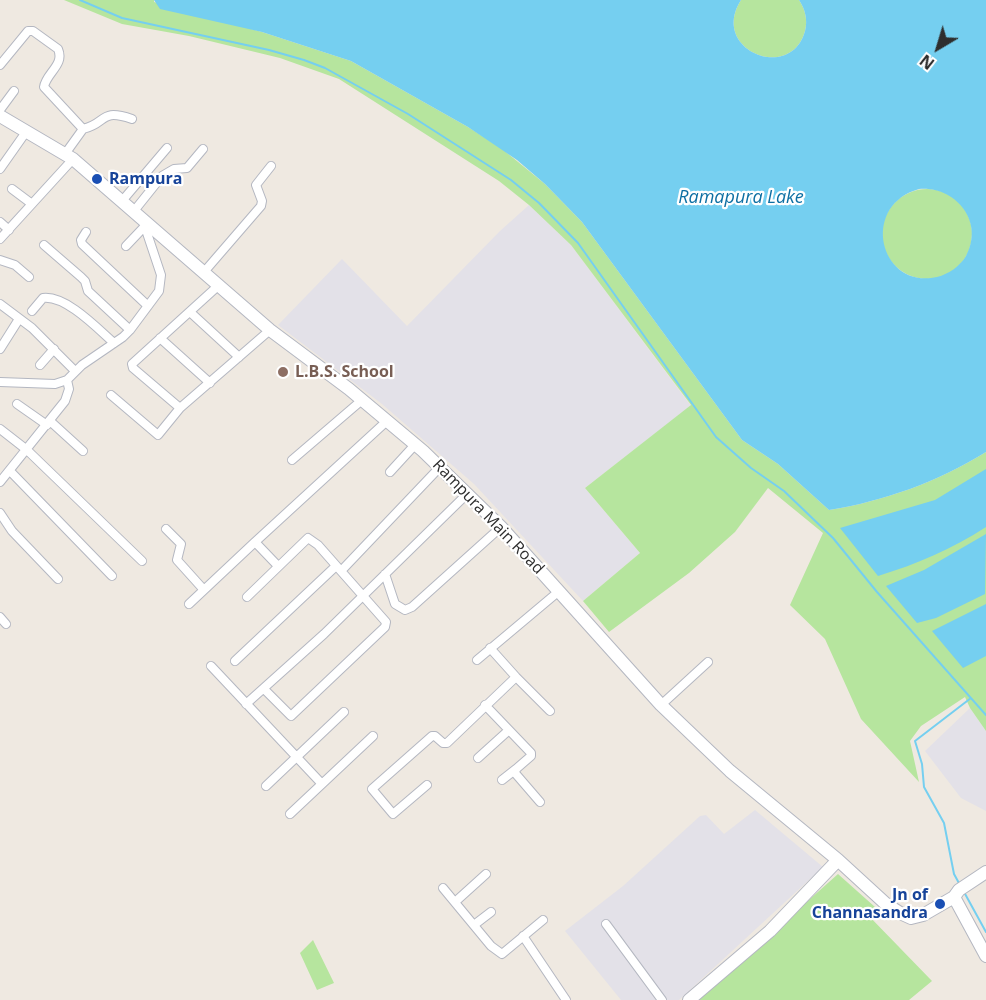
<!DOCTYPE html>
<style>
body{margin:0}
#map{position:relative;width:986px;height:1000px;overflow:hidden;background:#efe9e1;font-family:"Open Sans",sans-serif}
canvas{display:block}
.north{position:absolute;left:908px;top:18px;width:60px;height:60px;-webkit-text-stroke:4px #fff;paint-order:stroke;rotate:218deg;font-size:16px;font-weight:700;line-height:24px;text-align:center;color:#2e2e2e}
.north::after{content:'';display:block;margin:auto;width:21px;height:27px;background:#2e2e2e;clip-path:polygon(50% 0,100% 100%,50% 72%,0 100%)}
</style>
<div id="map">
<canvas width="986" height="1000"></canvas>
<div class="north">N</div>
</div>
<script>
const c = document.querySelector('canvas').getContext('2d');
c.lineJoin = 'round';
function fillPath(path, color) {
  c.fillStyle = color;
  c.fill(path, 'evenodd');
}
function trace(path, color, width, dash) {
  c.strokeStyle = color;
  c.lineWidth = width;
  c.lineCap = dash ? 'butt' : 'round';
  c.setLineDash(dash || []);
  c.stroke(path);
}
function drawText(font, color, halo, rows, align = 'center') {
  c.font = font + ' "Open Sans",sans-serif';
  c.lineWidth = 4.5;
  c.setLineDash([]);
  c.textBaseline = 'middle';
  c.strokeStyle = halo;
  c.fillStyle = color;
  for (const [text, x, y, turn = 0] of rows) {
    c.save();
    c.translate(x, y);
    c.rotate((+turn || 0) * Math.PI / 180);
    c.textAlign = isNaN(turn) ? turn : align;
    if (halo) c.strokeText(text, 0, 0);
    c.fillText(text, 0, 0);
    c.restore();
  }
}
fillPath(new Path2D(`
 M 529,205 L 571,245 L 691,406 L 585,488 L 640,553 L 583,601 L 474,484 L 382,404 L 278,325 L 342,259 L 407,326 L 500,231 Z
 M 970,708 L 986,731 L 986,811 L 961,798 L 925,751 Z
 M 755,810 L 823,867 L 679,1000 L 621,1000 L 565,931 L 623,886 L 700,816 L 706,815 L 724,834 Z`), '#e3e1e8');
fillPath(new Path2D(`
 M 64,0 L 154,0 L 154,2 L 262,32 L 351,61 L 468,127 L 501,148 L 545,184 L 582,222 L 742,440 L 778,464 L 829,510 C 885,501 937,482 986,452 L 986,731 L 970,708 L 965,697 L 921,726 L 910,741 L 919,782 L 861,719 L 825,639 L 790,605 L 823,533 L 768,488 L 735,532 L 689,573 L 609,632 L 583,601 L 640,553 L 585,488 L 691,405 L 571,245 L 529,205 L 499,181 L 339,79 L 280,58 L 189,36 L 122,24 Z
 M 741,0 L 799,0 C 805,9 808,20 805,31 C 791,83 709,50 741,0 Z
 M882 234a45 45 0 1 1 90 0a45 45 0 1 1-90 0Z
 M 838,874 L 875,907 L 867,914 L 932,981 L 909,1000 L 697,1000 Z
 M 313,940 L 334,983 L 317,990 L 300,953 Z`), '#b6e59e');
fillPath(new Path2D(`
 M 154,0 L 741,0 C 709,50 791,83 805,31 C 808,20 805,9 799,0 L 986,0 L 986,452 C 937,482 885,501 829,510 L 778,464 L 742,440 L 582,222 L 545,184 L 517,160 L 468,127 L 351,61 L 262,32 L 160,9 ZM 919,189 C 955,186 985,221 966,256 C 960,266 949,274 937,277 C 880,290 859,206 919,189 Z
 M 986,469 L 986,527 C 952,549 917,564 878,576 L 840,528 L 935,500 Z
 M 986,534 L 985,594 L 936,618 L 917,623 L 886,586 L 924,570 Z
 M 986,604 L 986,656 L 963,668 L 932,631 Z`), '#75cff0');
trace(new Path2D(`
 M 80,0 L 122,18 L 269,50 L 304,60 L 325,68 L 408,114 L 511,180 L 539,203 L 578,243 L 716,437 L 751,468 L 784,491 L 833,538 L 877,592 L 986,715
 M 960,885 L 954,874 L 944,823 L 924,787 L 922,764 L 915,741 L 971,698
 M 964,892 L 986,932`), '#75cff0', 2);
const street = new Path2D(`
 M 0,65 L 28,31 L 33,31 L 58,49 C 65,65 46,73 44,87 L 83,129 L 65,154
 M 0,110 L 14,91
 M 83,129 C 108,123 99,108 132,119
 M 0,169 L 26,132
 M 12,189 L 32,204
 M 122,201 L 167,148
 M 134,211 L 162,176 L 174,169 L 187,168 L 203,149
 M 0,222 L 9,230
 M 86,232 L 81,240 L 82,244 L 148,306
 M 0,239 L 73,159
 M 44,245 L 81,277 L 85,281 L 88,291 L 130,330
 M 126,246 L 145,226
 M 0,260 L 15,265 L 29,277
 M 204,272 L 261,206 L 262,201 L 256,185 L 271,166
 M 0,304 L 32,328 L 75,371
 M 32,311 L 43,298 C 66,295 98,329 114,343
 M 190,312 L 239,357
 M 160,338 L 210,383
 M 0,349 L 19,319
 M 40,365 L 54,349
 M 0,382 L 55,384 L 67,380 L 82,365 L 123,337 L 130,330 L 159,291 L 161,275 L 143,221
 M 111,395 L 158,435 L 180,408 L 270,330
 M 17,404 L 47,425
 M 180,408 L 133,368 L 132,364 L 219,285
 M 50,421 L 83,451
 M 0,429 L 27,450 L 142,561
 M 292,460 L 362,400
 M 10,471 L 112,576
 M 390,472 L 412,448
 M 0,482 L 65,401 L 69,389 L 67,380
 M 0,513 L 12,531 L 58,579
 M 166,529 L 181,544 L 177,560 L 204,590
 M 255,542 L 388,420
 M 341,571 L 440,467
 M 385,574 L 395,604 L 405,610 L 412,607 L 501,527
 M 247,597 L 308,538 L 318,545 L 386,622 L 385,627 L 291,716 L 264,689
 M 189,604 L 255,542 L 278,566
 M 0,617 L 6,624
 M 490,648 L 516,677 L 550,711
 M 477,660 L 558,592
 M 235,661 L 336,566
 M 211,666 L 322,784
 M 246,704 L 324,634 L 467,494
 M 485,705 L 531,753 L 531,756 L 516,769 L 515,773 L 540,802
 M 661,705 L 708,662
 M 478,758 L 509,730
 M 502,780 L 516,769
 M 427,785 L 393,814 L 372,789 L 432,736 L 435,736 L 443,743 L 447,743 L 516,677
 M 266,786 L 344,712
 M 290,814 L 373,736
 M 443,888 L 491,946 L 502,954 L 543,920
 M 455,902 L 486,874
 M 606,924 L 662,1000
 M 474,925 L 491,912
 M 523,936 L 566,1000`);
const secondary = new Path2D(`
 M 0,116 L 73,159 L 270,330 L 349,389 L 423,451 L 501,527 L 661,705 L 730,771 L 838,860 L 886,904 L 900,913 L 911,918 L 923,915 L 954,897
 M 954,897 L 986,956
 M 954,897 L 959,890 L 986,872
 M 689,1000 L 770,931 L 838,860`);
trace(street, '#b4b7c1', 10);
trace(secondary, '#b4b7c1', 14);
trace(street, '#fff', 8);
trace(secondary, '#fff', 12);
for (const [x, y, r, color] of [
 [97,179,6,"#1a4fb4"],
 [283,372,6,"#8d6e63"],
 [940,904,6,"#1a4fb4"]
]) {
  const dot = new Path2D();
  dot.arc(x, y, r, 0, 2 * Math.PI);
  c.fillStyle = color;
  c.fill(dot);
  trace(dot, '#fff', 2);
}
drawText('bold 16px', '#164399', '#fff', [
 ["Rampura",109,179],
 ["Jn of",928,895,"right"],
 ["Channasandra",928,913,"right"]
], 'left');
drawText('bold 16px', '#785e54', '#fff', [
 ["L.B.S. School",295,372]
], 'left');
drawText('16px', '#2e2e2e', '#fff', [
 ["Rampura Main Road",488,517,46]
]);
drawText('italic 18px', '#0d6fa3', '#fff', [
 ["Ramapura Lake",741,198]
]);
</script>
